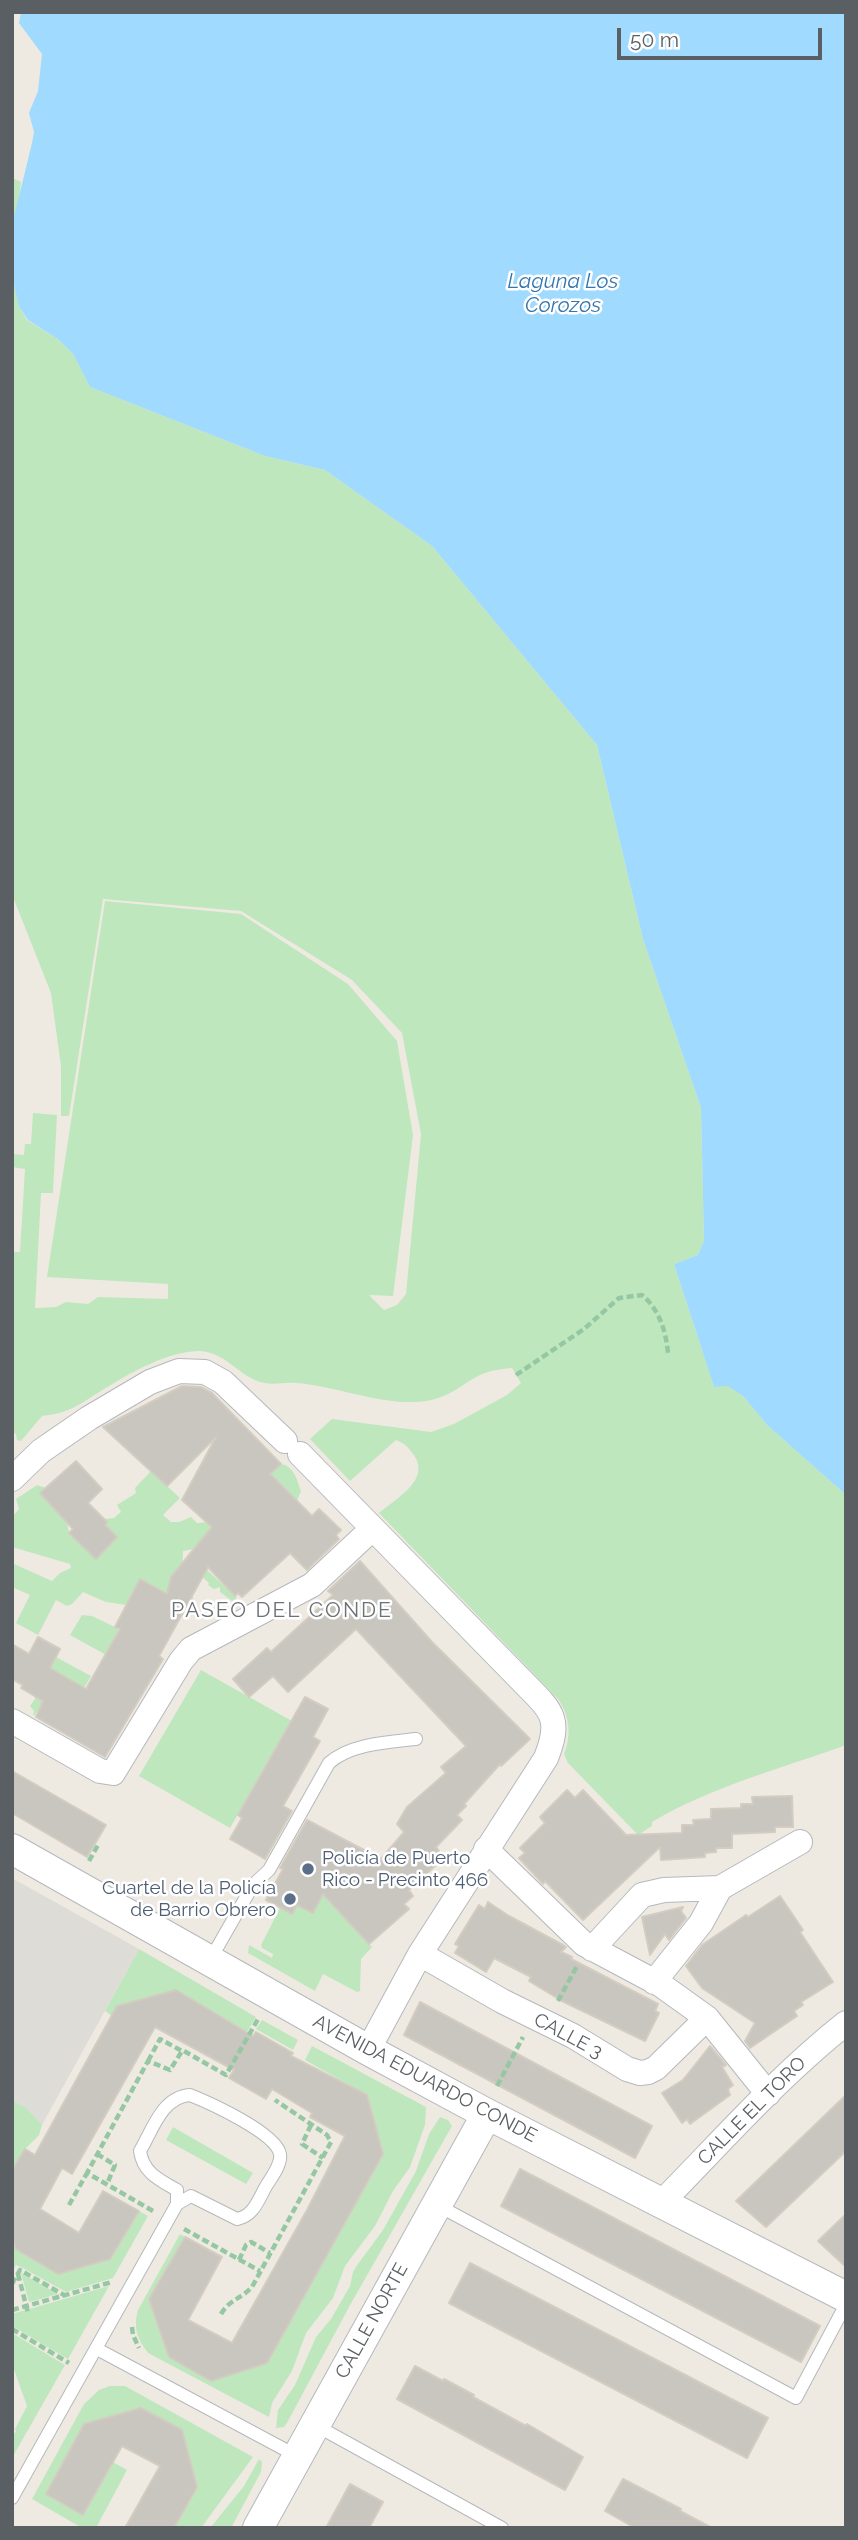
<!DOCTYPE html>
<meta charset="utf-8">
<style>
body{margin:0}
#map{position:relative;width:858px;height:2540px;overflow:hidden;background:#eeeae2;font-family:Raleway,sans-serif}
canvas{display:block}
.frame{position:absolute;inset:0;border:14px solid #5a5f63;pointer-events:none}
.scale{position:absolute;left:617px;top:28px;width:205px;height:32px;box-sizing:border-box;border:4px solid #5a5f63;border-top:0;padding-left:9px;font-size:21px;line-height:24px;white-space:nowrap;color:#5a5f63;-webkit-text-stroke:5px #fff;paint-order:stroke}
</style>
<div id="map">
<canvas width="858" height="2540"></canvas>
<div class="frame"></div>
<div class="scale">50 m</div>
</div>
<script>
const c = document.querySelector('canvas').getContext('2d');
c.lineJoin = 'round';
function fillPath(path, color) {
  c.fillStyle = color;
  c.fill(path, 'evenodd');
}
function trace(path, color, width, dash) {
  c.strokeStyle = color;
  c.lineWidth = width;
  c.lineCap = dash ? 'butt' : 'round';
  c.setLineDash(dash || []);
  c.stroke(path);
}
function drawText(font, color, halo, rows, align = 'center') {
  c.font = font + ' Raleway,sans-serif';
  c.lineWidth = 5;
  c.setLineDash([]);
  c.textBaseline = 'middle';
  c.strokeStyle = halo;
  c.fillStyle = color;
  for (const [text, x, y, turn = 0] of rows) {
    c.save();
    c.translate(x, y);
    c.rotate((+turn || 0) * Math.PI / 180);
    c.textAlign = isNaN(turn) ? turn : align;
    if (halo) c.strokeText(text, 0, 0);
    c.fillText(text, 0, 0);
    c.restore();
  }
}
fillPath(new Path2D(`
 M 12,1878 L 139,1949 L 42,2125 L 12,2108 Z`), '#dedcd6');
fillPath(new Path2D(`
 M 12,178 L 21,182 L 18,206 L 12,225 Z
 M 14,280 L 19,307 L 27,320 L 59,340 L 73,354 L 90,387 L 265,456 L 325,470 L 432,546 L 597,745 L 643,939 L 701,1108 L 704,1241 L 698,1255 L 674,1264 L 714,1387 L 728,1385 L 743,1396 L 767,1425 L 846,1495 L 846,1745 C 780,1769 713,1786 652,1822 L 652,1826 L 638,1835 L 568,1763 L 564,1754 C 572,1735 569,1714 558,1699 L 379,1513 C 397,1498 432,1479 413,1454 C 408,1447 404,1443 396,1440 L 350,1481 L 310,1439 L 332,1419 L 431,1432 L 454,1424 L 507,1395 L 521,1383 L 512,1368 C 503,1369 493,1370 485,1373 C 468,1379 456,1393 438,1398 C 396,1412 340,1386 296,1383 C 285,1382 274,1385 264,1383 C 238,1377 226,1351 198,1351 C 168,1352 134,1371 109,1386 C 84,1401 72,1413 42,1416 L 21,1441 L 17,1440 L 16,1434 L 12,1432 L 12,1252 L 20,1252 L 25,1169 L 12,1167 L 12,1154 L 24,1155 L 25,1144 L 31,1144 L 33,1113 L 57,1115 L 53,1193 L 41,1193 L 35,1308 L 56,1307 L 66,1302 L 88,1304 L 98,1297 L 168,1299 L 168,1284 L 47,1277 L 105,901 L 241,914 L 348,984 L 397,1041 L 413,1135 L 393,1296 L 369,1295 L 384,1310 L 397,1305 L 406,1294 L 421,1134 L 402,1033 L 352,980 L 241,911 L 103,899 L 69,1116 L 61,1116 L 61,1066 L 51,993 L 13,897 Z
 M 281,1464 C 294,1466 297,1480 301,1491 L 297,1501 L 232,1510 Z
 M 151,1471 L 180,1498 L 163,1515 L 171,1522 L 179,1522 L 191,1517 L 197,1523 L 219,1521 L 194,1549 L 183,1551 L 182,1572 L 194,1600 L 191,1606 L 162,1591 L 126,1605 L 106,1602 L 83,1592 L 72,1604 L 67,1606 L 56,1600 L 38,1635 L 16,1623 L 30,1595 L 12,1587 L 12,1563 L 52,1581 L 60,1573 L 71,1568 L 70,1564 L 12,1547 L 12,1517 L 19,1509 L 16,1499 L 37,1485 L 46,1488 L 41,1494 L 67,1522 L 69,1533 L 84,1548 L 95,1520 L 114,1518 L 121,1512 L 117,1505 L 136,1493 L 135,1488 Z
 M 205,1568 L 237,1598 L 232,1601 L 220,1592 L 220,1587 L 214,1589 L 208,1585 L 209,1583 L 199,1574 Z
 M 82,1615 L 92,1616 L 117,1628 L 118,1632 L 108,1656 L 70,1635 Z
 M 56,1657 L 91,1676 L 84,1688 L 59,1674 L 35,1715 L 33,1715 L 34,1711 L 30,1706 L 35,1699 L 34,1696 Z
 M 201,1670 L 292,1721 L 230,1828 L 139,1776 Z
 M 330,1865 L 365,1905 L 347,1921 L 372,1947 L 361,1959 L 360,1991 L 357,1992 L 323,1974 L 315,1991 L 248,1953 L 249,1945 L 272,1958 L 273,1954 L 262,1948 L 261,1945 L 280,1908 L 292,1914 L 297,1905 Z
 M 139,1949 L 256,2017 L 247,2032 L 176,1990 L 112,2016 L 105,2011 Z
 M 262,2020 L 298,2040 L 293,2050 L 256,2029 Z
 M 312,2046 L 426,2107 L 425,2125 L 410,2167 L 393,2191 L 375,2226 L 345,2266 L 333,2298 L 306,2333 L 292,2371 L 272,2403 L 269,2417 L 148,2353 C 137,2339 133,2327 138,2310 L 180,2234 L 185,2237 L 149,2299 L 169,2357 L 267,2363 L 383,2154 L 367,2095 L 305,2060 Z
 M 12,2101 L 25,2107 L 42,2125 L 39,2135 L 25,2149 L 12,2170 Z
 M 440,2117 L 448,2120 L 452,2126 L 349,2307 L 287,2423 L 284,2427 L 276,2428 L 278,2410 L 295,2385 L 316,2337 L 331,2319 L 350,2286 L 353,2272 L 358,2264 L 383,2230 L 416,2171 L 429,2134 Z
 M 173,2127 L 253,2173 L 246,2184 L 166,2140 Z
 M 139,2211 L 148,2216 L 113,2278 L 66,2292 L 21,2267 L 16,2265 L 12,2272 L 12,2238 L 16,2249 L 58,2274 L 110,2259 Z
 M 21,2273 L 58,2294 L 29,2302 Z
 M 109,2286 L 68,2359 L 12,2326 L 12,2314 Z
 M 12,2333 L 65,2365 L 12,2458 L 12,2438 L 16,2431 L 15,2429 L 27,2406 L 12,2364 Z
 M 110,2386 L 125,2386 L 253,2457 L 201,2528 L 180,2528 L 175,2525 L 197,2486 L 182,2431 L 84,2424 L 46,2494 L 83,2515 L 113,2462 L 127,2470 L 96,2528 L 82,2528 L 32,2499 L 84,2404 L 99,2390 Z
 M 259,2459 L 262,2462 L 261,2472 L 231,2528 L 210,2528 L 244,2486 Z`), '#bfe7bd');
fillPath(new Path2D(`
 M 21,12 L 846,12 L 846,1495 L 767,1425 L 743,1396 L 728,1386 L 714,1387 L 674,1264 L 698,1255 L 704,1241 L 701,1108 L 643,939 L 597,745 L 432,546 L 325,470 L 265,456 L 90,387 L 73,354 L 59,340 L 28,320 L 19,307 L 12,275 L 12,225 L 32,143 L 34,132 L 29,113 L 38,91 L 42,54 L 19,23 Z`), '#a0daff');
const building = new Path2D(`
 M 182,1386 L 201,1387 L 212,1393 L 281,1464 L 270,1474 L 312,1516 L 319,1509 L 341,1530 L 336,1535 L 339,1539 L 307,1570 L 290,1553 L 242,1597 L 238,1593 L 235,1596 L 208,1567 L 159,1656 L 163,1659 L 105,1757 L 36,1717 L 43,1701 L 21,1688 L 23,1685 L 12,1679 L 12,1644 L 29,1654 L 38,1637 L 60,1649 L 50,1668 L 86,1689 L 120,1629 L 115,1627 L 140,1579 L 167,1594 L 171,1577 L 212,1527 L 182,1500 L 216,1437 L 167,1486 L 103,1427 Z
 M 76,1461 L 102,1489 L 88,1503 L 107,1522 L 105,1525 L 117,1537 L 96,1559 L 69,1533 L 73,1529 L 40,1493 Z
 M 360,1561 L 432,1642 L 530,1739 L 501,1766 L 500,1764 L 464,1804 L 466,1806 L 457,1815 L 462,1820 L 436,1847 L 439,1851 L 431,1860 L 436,1865 L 409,1890 L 413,1896 L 404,1904 L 409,1909 L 369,1944 L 323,1894 L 313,1913 L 297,1905 L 292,1914 L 266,1900 L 283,1869 L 280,1868 L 307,1820 L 381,1859 L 404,1832 L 397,1824 L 407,1807 L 446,1773 L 441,1767 L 466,1746 L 356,1629 L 288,1692 L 273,1676 L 249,1697 L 233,1679 L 267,1648 L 271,1652 L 333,1595 L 328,1591 Z
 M 305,1697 L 328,1709 L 313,1737 L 320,1741 L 283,1806 L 292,1811 L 265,1859 L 230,1839 L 242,1818 L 238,1815 Z
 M 12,1771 L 106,1825 L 87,1857 L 12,1813 Z
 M 567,1790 L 575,1798 L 583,1790 L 626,1835 L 682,1833 L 682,1825 L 694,1825 L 693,1820 L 711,1819 L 711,1809 L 741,1808 L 741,1804 L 753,1804 L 752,1797 L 792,1796 L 793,1827 L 775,1827 L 775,1832 L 732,1834 L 732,1848 L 716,1848 L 716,1852 L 705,1853 L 705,1857 L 661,1860 L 660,1847 L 583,1920 L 545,1881 L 543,1884 L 519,1858 L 525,1853 L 520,1848 L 545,1823 L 540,1817 Z
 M 780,1896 L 803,1930 L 800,1932 L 833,1982 L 801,2002 L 803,2005 L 794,2011 L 797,2016 L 750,2048 L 745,2041 L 755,2023 L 702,1988 L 686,1966 L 702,1945 L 746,1915 L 748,1917 Z
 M 488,1902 L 509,1916 L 563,1945 L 566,1947 L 561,1952 L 572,1957 L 571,1959 L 658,2004 L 655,2011 L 659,2013 L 645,2041 L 562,2001 L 529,1981 L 531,1977 L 494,1958 L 486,1972 L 455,1953 L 459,1946 L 455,1944 L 479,1905 L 485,1909 Z
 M 683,1907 L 681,1911 L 686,1918 L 669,1940 L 665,1934 L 650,1955 L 642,1917 Z
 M 176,1990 L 253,2036 L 256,2032 L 293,2053 L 291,2056 L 367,2095 L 383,2154 L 267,2363 L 211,2381 L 169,2357 L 149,2299 L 185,2237 L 222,2257 L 188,2320 L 232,2343 L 307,2210 L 345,2136 L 310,2117 L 312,2113 L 272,2089 L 266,2099 L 229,2078 L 234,2070 L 155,2027 L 72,2174 L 62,2168 L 40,2209 L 79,2233 L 103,2191 L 139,2211 L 110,2259 L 58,2274 L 16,2249 L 12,2238 L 12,2170 L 25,2149 L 35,2155 L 117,2006 Z
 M 420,2002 L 652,2126 L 635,2158 L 404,2035 Z
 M 710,2046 L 726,2065 L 722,2067 L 733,2085 L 728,2089 L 730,2095 L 690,2124 L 687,2119 L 682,2123 L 662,2093 L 683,2080 Z
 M 846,2095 L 846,2151 L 766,2227 L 736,2201 Z
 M 520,2169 L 820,2326 L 801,2362 L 501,2206 Z
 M 846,2214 L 846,2267 L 818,2241 Z
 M 470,2263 L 768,2418 L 747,2458 L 449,2303 Z
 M 415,2366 L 443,2381 L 444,2379 L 474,2395 L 473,2397 L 526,2426 L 527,2424 L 583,2457 L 565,2490 L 397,2399 Z
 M 141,2408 L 182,2430 L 197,2487 L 174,2528 L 125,2528 L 160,2466 L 122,2446 L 83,2515 L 46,2494 L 84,2424 Z
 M 623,2479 L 681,2509 L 680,2511 L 712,2528 L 635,2528 L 605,2511 Z
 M 350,2484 L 383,2502 L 369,2528 L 326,2528 Z`);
fillPath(building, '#c9c5bf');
trace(building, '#d3ccc0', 2);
const service = new Path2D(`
 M 210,1960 L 253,1885 L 269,1870 L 329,1763 C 350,1744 388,1742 416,1739
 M 437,2205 L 796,2398 L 846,2304
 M 97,2349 L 297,2456
 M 315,2425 L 502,2528
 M 12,2498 L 177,2204 L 177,2190 C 160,2180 143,2173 140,2151 C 153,2129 162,2097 190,2095 C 210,2103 276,2133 280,2154 C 282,2165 270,2179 265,2188 C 258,2201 253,2216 237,2219 L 191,2196 L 177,2204`);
const minor = new Path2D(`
 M 300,1454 L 526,1685 C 553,1712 561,1720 546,1758 L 420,1954 L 368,2050
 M 12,1479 L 41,1451 L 89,1418 L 150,1382 L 179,1371 L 205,1372 L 223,1382 L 285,1441
 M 12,1721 L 100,1771 L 113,1773 L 181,1661 L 191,1649 L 312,1585 L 372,1529
 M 486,1849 L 584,1944 L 661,1985 L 707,2018 L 768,2094
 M 592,1949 L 642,1895 L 664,1890 L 720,1888 L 800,1842
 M 420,1954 L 502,2001 L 573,2036 L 627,2069 L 640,2073 L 648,2072 L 656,2068 L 707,2018
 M 654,1982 L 701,1923 L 720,1888
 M 662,2202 C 722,2141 779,2076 846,2023`);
const tertiary = new Path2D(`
 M 12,1849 L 368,2050 L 487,2114 L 846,2297
 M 258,2528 L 487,2114`);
trace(service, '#b5b8bd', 14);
trace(minor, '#b5b8bd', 26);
trace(tertiary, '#b5b8bd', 32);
trace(new Path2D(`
 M 516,1375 L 584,1329 L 619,1298 L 642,1295 C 659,1309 666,1331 668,1353
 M 89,1861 L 98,1845
 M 558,2001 L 577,1966
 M 148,2061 L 160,2039 L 182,2051
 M 497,2086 L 523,2037
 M 311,2125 L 302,2144 L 323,2158
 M 97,2154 L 115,2165 L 107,2184
 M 69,2205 L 87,2173
 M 153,2211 L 87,2173 L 148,2061 L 170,2070 L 182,2051 L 184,2051 L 226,2075 L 258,2019
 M 184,2229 L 260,2271
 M 239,2260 L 246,2245 L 251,2242 L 270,2253
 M 18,2274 L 28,2313
 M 12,2284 L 20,2270 L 64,2295
 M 12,2310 L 112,2282
 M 221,2314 C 230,2299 241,2299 252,2287 L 331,2142 L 327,2135 L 275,2100
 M 132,2327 L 133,2335 L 139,2348
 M 12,2329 L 69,2363`), '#95c8a2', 4.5, [7, 3.5]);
trace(service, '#fff', 12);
trace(minor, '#fff', 24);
trace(tertiary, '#fff', 30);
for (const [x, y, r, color] of [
 [308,1869,7,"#5c6f8a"],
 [290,1899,7,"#5c6f8a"]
]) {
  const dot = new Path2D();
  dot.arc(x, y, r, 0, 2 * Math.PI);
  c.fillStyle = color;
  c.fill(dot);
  trace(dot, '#fff', 2.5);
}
drawText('19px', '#4e5e75', '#fff', [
 ["Policía de Puerto",322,1858],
 ["Rico - Precinto 466",322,1880],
 ["Cuartel de la Policía",276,1888,"right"],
 ["de Barrio Obrero",276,1910,"right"]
], 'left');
drawText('19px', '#5a5f63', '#fff', [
 ["CALLE 3",568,2036,28],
 ["AVENIDA EDUARDO CONDE",425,2079,28],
 ["CALLE EL TORO",752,2111,-45],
 ["CALLE NORTE",372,2321,-61]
]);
drawText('italic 21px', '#3776ac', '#fff', [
 ["Laguna Los",563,282],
 ["Corozos",563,306]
]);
c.letterSpacing = '2px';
drawText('21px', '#6b7175', '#fff', [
 ["PASEO DEL CONDE",282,1611]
]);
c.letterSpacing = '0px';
</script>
